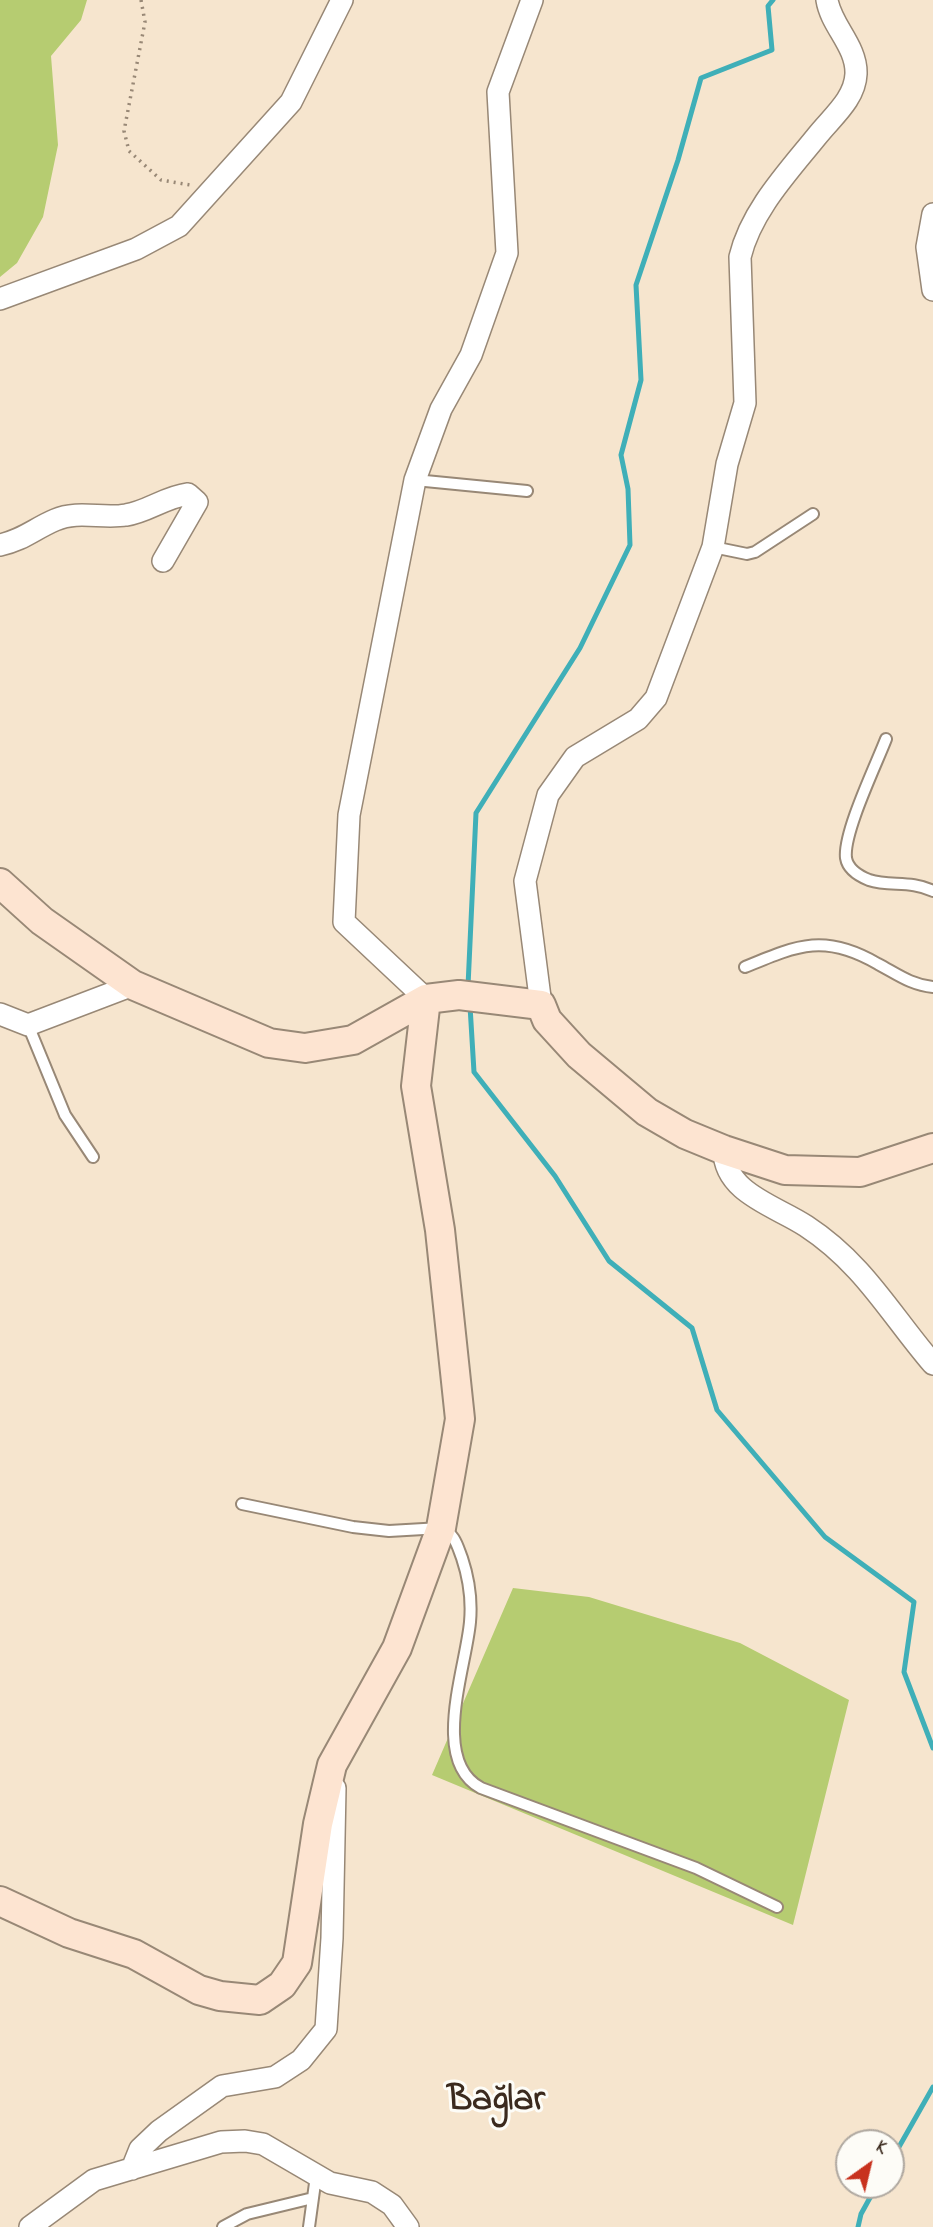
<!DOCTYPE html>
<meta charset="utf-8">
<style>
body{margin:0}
#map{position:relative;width:933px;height:2227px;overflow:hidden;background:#f6e5ce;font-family:"Indie Flower",sans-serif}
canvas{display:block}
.north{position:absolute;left:835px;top:2129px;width:70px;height:70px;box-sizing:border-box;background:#fdfcf7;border:2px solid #afa8a0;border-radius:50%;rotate:34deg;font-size:19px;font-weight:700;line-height:28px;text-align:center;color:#3b2a1e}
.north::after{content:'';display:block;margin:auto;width:24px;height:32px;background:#c8321e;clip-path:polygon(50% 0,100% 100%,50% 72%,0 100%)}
</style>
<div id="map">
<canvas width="933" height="2227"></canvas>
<div class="north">K</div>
</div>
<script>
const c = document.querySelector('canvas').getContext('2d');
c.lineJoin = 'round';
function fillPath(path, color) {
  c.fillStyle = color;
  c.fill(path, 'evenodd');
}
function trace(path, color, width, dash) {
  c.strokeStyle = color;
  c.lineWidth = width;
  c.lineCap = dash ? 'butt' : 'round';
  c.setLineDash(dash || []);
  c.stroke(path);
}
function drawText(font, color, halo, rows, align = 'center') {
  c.font = font + ' "Indie Flower",sans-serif';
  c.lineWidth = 6;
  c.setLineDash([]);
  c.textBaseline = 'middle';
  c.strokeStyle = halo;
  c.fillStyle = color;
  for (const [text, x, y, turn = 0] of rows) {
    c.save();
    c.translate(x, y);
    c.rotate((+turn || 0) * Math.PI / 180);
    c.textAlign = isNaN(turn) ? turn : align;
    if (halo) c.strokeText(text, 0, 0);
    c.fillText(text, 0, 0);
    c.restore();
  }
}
fillPath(new Path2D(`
 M 0,0 L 87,0 L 81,20 L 51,56 L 58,145 L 43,217 L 17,263 L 0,277 Z
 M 513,1588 L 589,1597 L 740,1643 L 849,1700 L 793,1925 L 432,1775 Z`), '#b6cc71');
trace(new Path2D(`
 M 468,986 L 476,813 L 580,648 L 630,545 L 628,489 L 621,455 L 641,380 L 636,285 L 678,160 L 701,78 L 772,50 L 768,6 L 773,0
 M 470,1006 L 474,1072 L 555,1176 L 609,1261 L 692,1328 L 717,1410 L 825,1537 L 914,1602 L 904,1672 L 933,1748
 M 891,2161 L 933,2087
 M 858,2227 L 861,2214 L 877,2185`), '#3fafb8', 5);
const lane = new Path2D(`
 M 415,480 L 527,491
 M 713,547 L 747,554 L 755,552 L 813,514
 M 886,739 C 876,765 843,833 846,858 C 848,870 859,876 869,880 C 890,887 910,880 933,891
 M 745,967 C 798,945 825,933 878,964 C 897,974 911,985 933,987
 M 28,1025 L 65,1115 L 93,1157
 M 242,1504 L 353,1527 L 389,1531 L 441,1528 C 455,1534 457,1545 462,1558 C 469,1579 472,1600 470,1622 C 466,1668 430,1761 481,1788 L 696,1868 L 777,1907
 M 223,2227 L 247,2214 L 313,2198
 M 309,2227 L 316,2176`);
const street = new Path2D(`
 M 933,214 L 927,247 L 933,290
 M 0,299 L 136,249 L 179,226 L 291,102 L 342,0
 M 0,545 C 23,540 34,529 55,520 C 78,510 102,519 126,515 C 147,512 165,497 188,494 L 197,502 L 163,561
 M 426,999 L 344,922 L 349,815 L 415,480 L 441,409 L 471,355 L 507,253 L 498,92 L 532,0
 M 541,1005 L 525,881 L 548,795 L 575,757 L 638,719 L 656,698 L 713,547 L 727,464 L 745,403 L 740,257 C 751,211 788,172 817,136 C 832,117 855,99 856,74 C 857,46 831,26 827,0
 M 0,1014 L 28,1025 L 133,985
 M 724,1150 C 724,1193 776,1206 806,1226 C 864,1264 890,1314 933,1364
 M 132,2169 L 140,2149 L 159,2131 L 222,2086 L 275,2077 L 301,2060 L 326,2029 L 332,1938 L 335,1788
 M 30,2227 L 94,2180 L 221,2142 L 245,2141 L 263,2144 L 330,2183 L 372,2192 L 392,2205 L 408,2227`);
const secondary = new Path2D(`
 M 0,883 L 42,921 L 133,985 L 269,1043 L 305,1048 L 353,1040 L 426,999 L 459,995 L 541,1005 L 547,1020 L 579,1055 L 647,1112 L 685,1134 L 724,1150 L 785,1170 L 860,1172 L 933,1148
 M 0,1901 L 69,1933 L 134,1954 L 199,1990 L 220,1996 L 260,2000 L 282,1985 L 297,1963 L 318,1824 L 332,1765 L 397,1648 L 441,1528 L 460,1419 L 440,1230 L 416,1086 L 426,999`);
trace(lane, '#988876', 14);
trace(street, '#988876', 24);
trace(secondary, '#988876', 32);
trace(new Path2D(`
 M 141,0 L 145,22 L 124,131 L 129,151 L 161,180 L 190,185`), '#988876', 3.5, [2, 5]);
trace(lane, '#fff', 10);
trace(street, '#fff', 21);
trace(secondary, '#fde4d1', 28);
drawText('bold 37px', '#3b2a1e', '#fdfcf7', [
 ["Bağlar",496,2103]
]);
</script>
